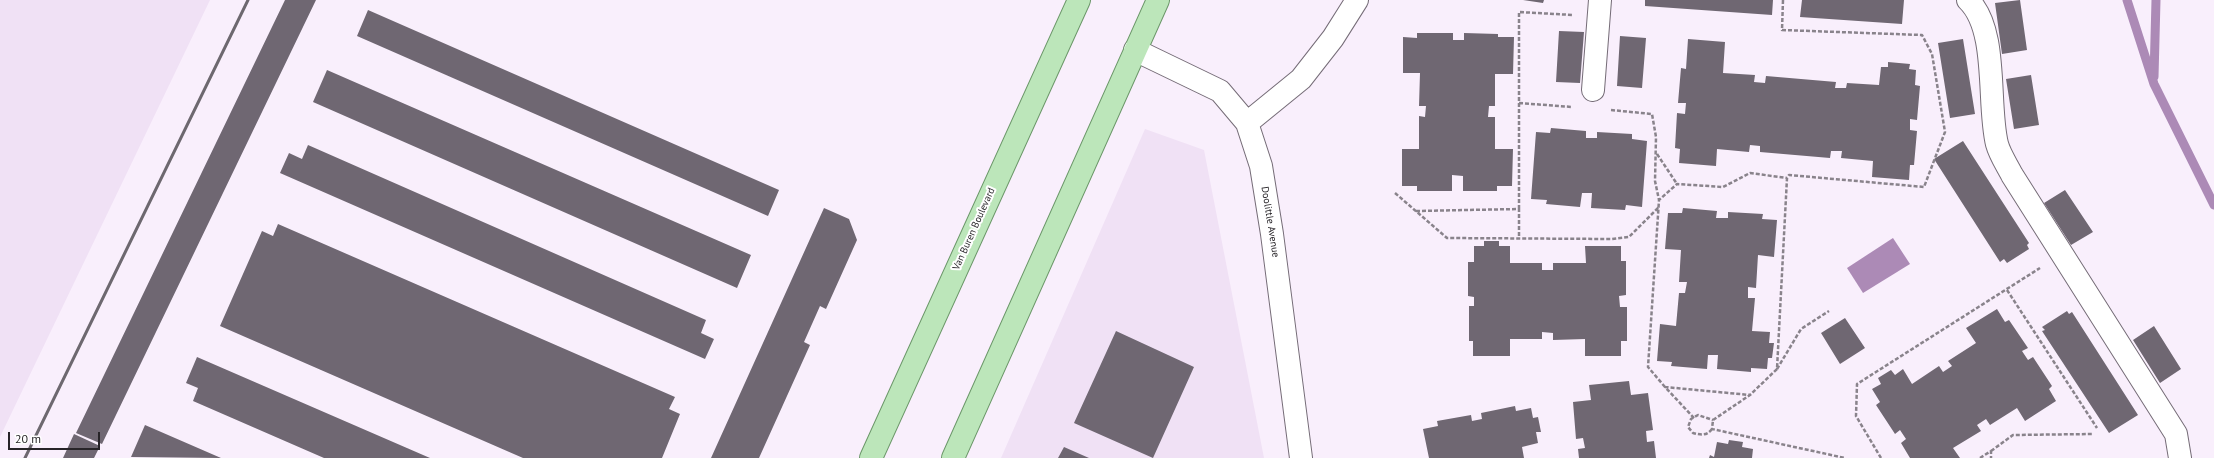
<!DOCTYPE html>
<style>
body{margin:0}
#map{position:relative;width:2214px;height:458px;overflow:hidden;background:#f9effc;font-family:"PT Sans",sans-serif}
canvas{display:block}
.scale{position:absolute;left:8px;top:432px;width:92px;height:18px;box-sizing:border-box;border:2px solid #272428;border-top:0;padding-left:5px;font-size:12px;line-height:14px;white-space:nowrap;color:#272428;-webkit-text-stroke:3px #fff;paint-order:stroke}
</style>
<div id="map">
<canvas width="2214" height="458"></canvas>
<div class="scale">20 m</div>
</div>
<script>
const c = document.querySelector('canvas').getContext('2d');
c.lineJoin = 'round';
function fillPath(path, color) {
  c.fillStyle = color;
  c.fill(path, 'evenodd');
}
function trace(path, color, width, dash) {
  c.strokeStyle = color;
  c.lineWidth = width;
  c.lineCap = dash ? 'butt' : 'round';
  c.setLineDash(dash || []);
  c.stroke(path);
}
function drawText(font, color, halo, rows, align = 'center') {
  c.font = font + ' "PT Sans",sans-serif';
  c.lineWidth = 4;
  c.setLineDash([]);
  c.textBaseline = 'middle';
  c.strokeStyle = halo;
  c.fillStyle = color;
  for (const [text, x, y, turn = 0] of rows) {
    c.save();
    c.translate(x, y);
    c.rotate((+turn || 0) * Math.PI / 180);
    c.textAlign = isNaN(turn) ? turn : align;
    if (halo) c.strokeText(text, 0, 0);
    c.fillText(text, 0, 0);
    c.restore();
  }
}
fillPath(new Path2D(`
 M 0,0 L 210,0 L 0,437 Z
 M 1145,129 L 1204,150 L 1264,458 L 1001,458 Z`), '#f0e1f5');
fillPath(new Path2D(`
 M 1893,238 L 1910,264 L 1863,293 L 1847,268 Z`), '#ac8ab6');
trace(new Path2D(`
 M 2127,0 L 2154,84 L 2214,205
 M 2154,77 L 2156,0`), '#ac8ab6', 9);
fillPath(new Path2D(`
 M 285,0 L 316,0 L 102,444 L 76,433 Z
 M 1523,0 L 1544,0 L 1543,3 Z
 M 1645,0 L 1773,0 L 1772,15 L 1645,6 Z
 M 1802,0 L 1904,0 L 1902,24 L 1800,17 Z
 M 2020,0 L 2027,50 L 2002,54 L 1995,3 Z
 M 368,10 L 779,190 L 768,216 L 357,36 Z
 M 1559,31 L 1584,32 L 1580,83 L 1556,82 Z
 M 1417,33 L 1453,33 L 1453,40 L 1464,40 L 1464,33 L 1498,34 L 1498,37 L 1514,37 L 1513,74 L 1495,74 L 1495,106 L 1489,106 L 1488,117 L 1495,117 L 1495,149 L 1513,149 L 1512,186 L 1497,186 L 1497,191 L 1463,191 L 1463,176 L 1452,175 L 1452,191 L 1417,191 L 1417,186 L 1402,186 L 1402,149 L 1419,149 L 1419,116 L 1425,117 L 1426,106 L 1419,106 L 1420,73 L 1403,73 L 1403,37 L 1417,38 Z
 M 1620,36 L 1646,38 L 1642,88 L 1617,86 Z
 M 1688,39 L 1725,42 L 1723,73 L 1755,75 L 1754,82 L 1765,83 L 1766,76 L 1836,82 L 1835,88 L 1846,88 L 1847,83 L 1879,85 L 1881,67 L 1888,67 L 1888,62 L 1910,64 L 1909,69 L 1916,70 L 1915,85 L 1920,86 L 1917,120 L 1910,119 L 1910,130 L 1917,131 L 1914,165 L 1910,165 L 1909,180 L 1872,177 L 1873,161 L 1841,158 L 1842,151 L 1831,151 L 1830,158 L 1760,152 L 1760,146 L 1750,145 L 1749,152 L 1717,149 L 1716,166 L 1679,163 L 1680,149 L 1675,148 L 1677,113 L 1685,114 L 1686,103 L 1678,103 L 1681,68 L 1686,69 Z
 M 1963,39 L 1975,114 L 1950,118 L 1938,43 Z
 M 327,70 L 751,255 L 737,288 L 313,102 Z
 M 2031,75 L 2039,125 L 2014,129 L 2006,79 Z
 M 1551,128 L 1586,131 L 1586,138 L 1597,138 L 1597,132 L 1632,134 L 1632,139 L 1647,141 L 1642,207 L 1626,205 L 1625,210 L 1591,208 L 1592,193 L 1582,193 L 1580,207 L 1546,204 L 1547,200 L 1531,199 L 1536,132 L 1550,133 Z
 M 1963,141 L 2029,243 L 2027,245 L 2029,249 L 2007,263 L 2004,259 L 2000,262 L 1934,159 Z
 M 308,145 L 706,320 L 701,333 L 714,339 L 705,359 L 280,173 L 289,153 L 302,159 Z
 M 2065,190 L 2093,232 L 2071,245 L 2044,203 Z
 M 824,208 L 849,219 L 857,240 L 826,309 L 820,306 L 804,342 L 810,345 L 759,458 L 711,458 Z
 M 1683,208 L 1717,211 L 1716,218 L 1728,218 L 1728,212 L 1763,214 L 1762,219 L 1777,220 L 1774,257 L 1758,255 L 1756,288 L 1748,287 L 1748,298 L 1755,298 L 1752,331 L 1770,332 L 1769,343 L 1774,343 L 1772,358 L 1768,358 L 1767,369 L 1751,368 L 1751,372 L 1717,369 L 1718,355 L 1708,355 L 1707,369 L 1671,366 L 1672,362 L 1657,361 L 1660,324 L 1676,326 L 1679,293 L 1685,293 L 1687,282 L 1679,282 L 1681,250 L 1665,249 L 1668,213 L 1682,213 Z
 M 278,224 L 675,397 L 669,409 L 680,414 L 662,458 L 523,458 L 220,326 L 262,231 L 273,236 Z
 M 1484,241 L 1499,241 L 1499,246 L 1510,246 L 1510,263 L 1542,263 L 1542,270 L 1553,270 L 1553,263 L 1586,263 L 1585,246 L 1621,246 L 1621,261 L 1626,261 L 1626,295 L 1619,296 L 1620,307 L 1627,307 L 1627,341 L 1621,341 L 1621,356 L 1585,356 L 1585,339 L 1553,340 L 1553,333 L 1542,332 L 1542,339 L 1510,339 L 1510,356 L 1473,356 L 1473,341 L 1469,341 L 1469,306 L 1474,306 L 1474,297 L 1468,296 L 1468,262 L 1474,262 L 1474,246 L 1484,246 Z
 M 1997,309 L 2005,322 L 2009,320 L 2028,348 L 2022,351 L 2028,360 L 2033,357 L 2052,386 L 2049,389 L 2056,401 L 2025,421 L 2017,408 L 1990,425 L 1986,419 L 1977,425 L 1981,431 L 1953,448 L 1960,458 L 1910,458 L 1901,443 L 1906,439 L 1900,430 L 1895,434 L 1876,405 L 1880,402 L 1872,389 L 1881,384 L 1878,378 L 1891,370 L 1895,375 L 1903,369 L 1912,384 L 1939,366 L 1943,372 L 1952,366 L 1948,361 L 1976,343 L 1966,328 Z
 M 2067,311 L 2069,314 L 2072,312 L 2138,415 L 2109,433 L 2042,331 L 2045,330 L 2042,327 Z
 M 1845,318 L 1865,348 L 1840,364 L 1821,333 Z
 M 2154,326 L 2181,369 L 2160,383 L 2133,340 Z
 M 1116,331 L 1194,367 L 1153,458 L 1074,423 Z
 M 197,357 L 430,458 L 324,458 L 193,401 L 198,388 L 186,383 Z
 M 1629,381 L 1631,395 L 1648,393 L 1653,430 L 1646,431 L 1647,442 L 1654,441 L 1656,458 L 1579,458 L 1578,449 L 1585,448 L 1583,438 L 1576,439 L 1573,402 L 1591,400 L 1589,385 Z
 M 1515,406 L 1516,411 L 1531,408 L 1533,418 L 1538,417 L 1541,432 L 1536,432 L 1538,443 L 1522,447 L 1524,458 L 1429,458 L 1423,429 L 1438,426 L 1437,421 L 1471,415 L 1472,421 L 1482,419 L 1481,413 Z
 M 145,425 L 221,458 L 131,457 Z
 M 74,434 L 100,446 L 94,458 L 63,458 Z
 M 1729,440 L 1743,442 L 1742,447 L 1753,449 L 1752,458 L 1709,458 L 1710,455 L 1714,457 L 1717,442 L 1728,444 Z
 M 1064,447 L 1089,458 L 1058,458 Z`), '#6f6772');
const minor = new Path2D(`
 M 1968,0 C 1999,30 1987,104 1997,144 C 2000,155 2007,165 2012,175 L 2176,434 L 2180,458
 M 1135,50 L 1220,91 L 1247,123 L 1261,166 L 1272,234 L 1301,458
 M 1593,90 L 1600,0
 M 1247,123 L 1301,79 L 1333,38 L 1357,0`);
const major = new Path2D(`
 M 871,458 L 1079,0
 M 953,458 L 1158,0`);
trace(minor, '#756c77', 24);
trace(major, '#6b9769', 24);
trace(new Path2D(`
 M 1783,0 L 1782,30 L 1922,35 L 1932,54 L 1945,132 L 1924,187 L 1789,175 L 1787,178 L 1777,369 L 1750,395 L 1713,420 L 1712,429 L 1845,458
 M 1519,103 L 1572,107
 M 1611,110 L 1652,114 L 1656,137 L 1655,181 L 1659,200
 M 1657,154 L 1677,184
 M 1395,193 L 1447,238 L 1612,239 L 1629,237 L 1659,207
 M 1519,209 L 1519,12 L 1573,15
 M 1416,211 L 1519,209 L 1519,238
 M 2007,290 L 2097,428
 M 1777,369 L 1801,329 L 1829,311
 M 1665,387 L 1648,367 L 1659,200 L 1677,184 L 1723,187 L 1750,173 L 1787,178
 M 1694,418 L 1665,387 L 1750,395
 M 1712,429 C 1707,436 1701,435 1693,433 L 1688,427 L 1691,419 L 1698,415 L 1713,420
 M 1991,451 L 2013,435 L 2092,434
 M 1881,458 L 1856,416 L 1857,384 L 2040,268
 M 1980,458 L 1991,451 L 1991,458`), '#89838b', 2.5, [4, 2]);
trace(minor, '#fff', 22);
trace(major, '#bce6ba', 22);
trace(new Path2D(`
 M 25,458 L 248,0`), '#6d686f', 3);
drawText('10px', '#272428', '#fff', [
 ["Doolittle Avenue",1270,222,81],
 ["Van Buren Boulevard",974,229,-66]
]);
</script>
